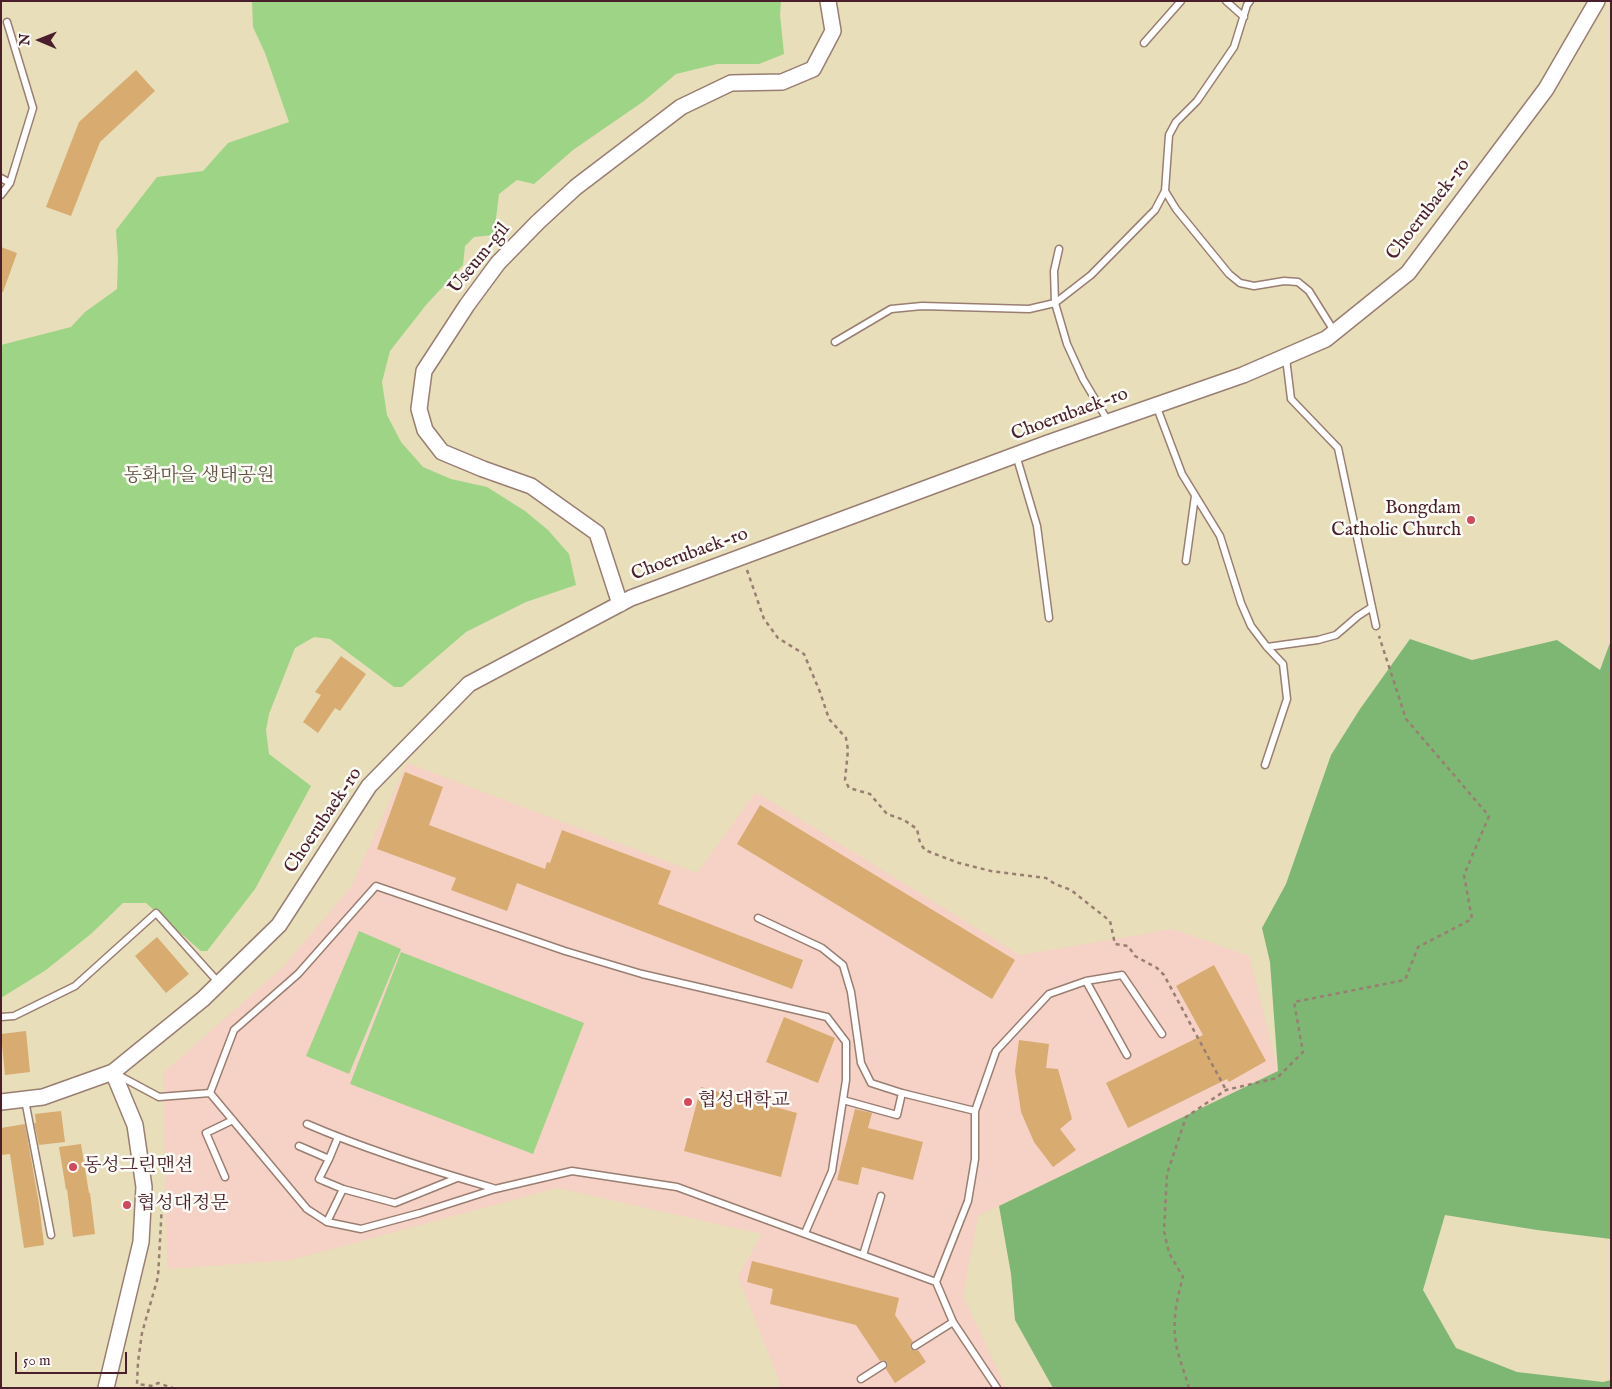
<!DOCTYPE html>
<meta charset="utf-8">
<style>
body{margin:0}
#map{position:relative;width:1612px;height:1389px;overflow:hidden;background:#e8deba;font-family:"IM FELL English",serif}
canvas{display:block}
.frame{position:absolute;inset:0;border:2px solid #4a1f2b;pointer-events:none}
.north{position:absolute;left:15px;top:15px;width:50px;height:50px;-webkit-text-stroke:4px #fdfcf7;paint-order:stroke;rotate:271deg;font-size:14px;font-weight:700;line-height:20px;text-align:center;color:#4a1f2b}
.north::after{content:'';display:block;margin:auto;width:18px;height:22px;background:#4a1f2b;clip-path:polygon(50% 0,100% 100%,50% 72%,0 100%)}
.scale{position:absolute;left:15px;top:1352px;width:112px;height:22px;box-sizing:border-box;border:2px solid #4a1f2b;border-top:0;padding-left:6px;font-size:15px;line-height:18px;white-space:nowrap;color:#4a1f2b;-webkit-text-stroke:4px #fdfcf7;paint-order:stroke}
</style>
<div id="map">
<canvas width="1612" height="1389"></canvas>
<div class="frame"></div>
<div class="north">N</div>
<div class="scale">50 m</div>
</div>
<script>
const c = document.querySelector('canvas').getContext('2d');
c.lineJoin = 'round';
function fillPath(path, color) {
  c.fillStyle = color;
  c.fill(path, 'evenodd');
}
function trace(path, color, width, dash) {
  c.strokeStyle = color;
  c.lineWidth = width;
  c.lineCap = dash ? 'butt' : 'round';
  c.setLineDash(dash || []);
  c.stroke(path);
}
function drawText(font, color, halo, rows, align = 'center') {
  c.font = font + ' "IM FELL English","Noto Serif KR",serif';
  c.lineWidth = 5;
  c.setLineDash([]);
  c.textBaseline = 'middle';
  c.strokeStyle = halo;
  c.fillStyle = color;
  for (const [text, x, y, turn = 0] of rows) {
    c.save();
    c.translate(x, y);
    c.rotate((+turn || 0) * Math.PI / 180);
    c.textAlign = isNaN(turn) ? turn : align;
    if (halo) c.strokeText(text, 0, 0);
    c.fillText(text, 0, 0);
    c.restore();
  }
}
fillPath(new Path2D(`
 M 407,763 L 697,873 L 756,792 L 1020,955 L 1173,929 L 1249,956 L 1278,1071 L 978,1216 L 963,1296 L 1006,1388 L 782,1388 L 738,1276 L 762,1234 L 557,1188 L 291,1260 L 167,1269 L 163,1073 L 282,968 L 351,887 Z`), '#f6d1c5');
fillPath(new Path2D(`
 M 252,1 L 781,1 L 780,15 L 784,54 L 759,64 L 717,64 L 676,74 L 644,101 L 573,150 L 534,184 L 517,180 L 499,194 L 494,235 L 474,237 L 465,246 L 463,265 L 426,305 L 390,351 L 382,382 L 387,415 L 401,442 L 423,467 L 451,479 L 487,487 L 525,511 L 548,530 L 569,554 L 576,585 L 526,602 L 466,632 L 402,687 L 394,687 L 330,639 L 314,637 L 295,648 L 269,714 L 266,730 L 269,754 L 311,786 L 255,889 L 207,951 L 201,951 L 146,903 L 123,903 L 92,933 L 46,970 L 1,998 L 1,345 L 71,327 L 85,312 L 117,289 L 118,259 L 116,230 L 157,177 L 203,171 L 228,143 L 289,122 L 265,53 L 253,27 Z
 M 359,931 L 401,949 L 349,1074 L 306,1056 Z
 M 401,952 L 584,1023 L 533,1154 L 350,1084 Z`), '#9ed486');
fillPath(new Path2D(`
 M 1410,639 L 1472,660 L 1557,640 L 1600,670 L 1611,640 L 1611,1239 L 1537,1230 L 1445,1215 L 1423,1290 L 1456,1348 L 1517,1372 L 1603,1382 L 1611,1380 L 1611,1388 L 1053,1388 L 1015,1320 L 1011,1274 L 999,1206 L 1278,1071 L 1270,962 L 1262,928 L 1286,884 L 1331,755 L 1360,709 Z`), '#7eb673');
fillPath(new Path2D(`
 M 136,70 L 155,91 L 100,142 L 71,216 L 46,207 L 79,122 Z
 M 1,247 L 17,253 L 3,292 L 1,292 Z
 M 341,656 L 366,674 L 340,711 L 335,708 L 318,733 L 303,722 L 321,695 L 315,692 Z
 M 405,772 L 443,787 L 429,825 L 545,869 L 547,862 L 550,863 L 562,830 L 671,871 L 658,904 L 803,960 L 792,989 L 517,883 L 507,911 L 451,890 L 456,878 L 377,849 Z
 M 760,805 L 1015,960 L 992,999 L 737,844 Z
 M 157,937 L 189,974 L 166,993 L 135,956 Z
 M 1214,965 L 1266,1061 L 1229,1082 L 1227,1079 L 1128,1128 L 1106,1083 L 1203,1035 L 1176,986 Z
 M 784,1017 L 835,1038 L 818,1083 L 766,1062 Z
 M 26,1031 L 30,1072 L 5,1075 L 1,1034 Z
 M 1019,1040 L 1049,1044 L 1046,1068 L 1058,1069 L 1072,1119 L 1060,1129 L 1076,1150 L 1053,1167 L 1034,1142 L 1021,1112 L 1015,1071 Z
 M 701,1087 L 797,1113 L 781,1177 L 684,1151 Z
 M 855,1109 L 872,1113 L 868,1128 L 923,1142 L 913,1180 L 862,1167 L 858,1185 L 837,1180 Z
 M 61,1111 L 65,1142 L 39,1145 L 34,1123 L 36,1123 L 35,1114 Z
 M 25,1124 L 39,1204 L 44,1245 L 24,1248 L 10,1154 L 1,1155 L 1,1128 Z
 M 81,1144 L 89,1193 L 90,1193 L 95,1234 L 73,1237 L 67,1189 L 66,1190 L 59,1147 Z
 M 752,1261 L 899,1298 L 895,1315 L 913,1342 L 910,1346 L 911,1349 L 915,1351 L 918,1350 L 926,1362 L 895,1383 L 886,1369 L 888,1365 L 887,1362 L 883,1360 L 880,1361 L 856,1325 L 770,1304 L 773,1289 L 747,1282 Z`), '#d8ab70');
const service = new Path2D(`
 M 1226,1 L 1244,17
 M 1144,43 L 1181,1
 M 1,178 L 10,183
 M 1165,191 L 1176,209 L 1229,274 L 1240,283 L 1254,286 L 1284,281 L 1298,282 L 1309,291 L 1334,331
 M 1,195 L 10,183 L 33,108 L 7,22
 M 1059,249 L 1054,271 L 1055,303 L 1067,344 L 1083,379 L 1108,421
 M 835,342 L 891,309 L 922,306 L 1029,309 L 1055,303 L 1091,275 L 1155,210 L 1165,191 L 1169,135 L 1176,122 L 1197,101 L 1234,47 L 1247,5 L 1250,1
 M 1286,358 L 1291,399 L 1338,448 L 1376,626
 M 1156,405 L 1182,474 L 1220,536 L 1241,603 L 1251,626 L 1267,647 L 1283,664 L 1287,699 L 1265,765
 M 1016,455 L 1037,526 L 1049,618
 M 1186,561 L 1195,496
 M 1267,647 L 1318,640 L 1336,635 L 1358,616 L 1372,607
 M 758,918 L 822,948 L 843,965 L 851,992 L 861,1063 L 871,1083 L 902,1093 L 975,1111 L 975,1159 L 968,1201 L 936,1282
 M 1086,981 L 1127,1055
 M 1,1017 L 14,1016 L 75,986 L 156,913 L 219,983
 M 118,1075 L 159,1097 L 210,1093 L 307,1209 L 327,1222 L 361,1229 L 420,1213 L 495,1189 L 572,1171 L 677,1187 L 936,1282 L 953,1322 L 997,1388
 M 210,1093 L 234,1030 L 298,974 L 376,886 L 565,951 L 642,974 L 827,1017 L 846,1042 L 846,1080 L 832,1171 L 805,1233
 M 25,1100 L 51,1235
 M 843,1100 L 897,1115 L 902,1093
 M 975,1111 L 996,1051 L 1049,994 L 1086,981 L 1122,975 L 1162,1034
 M 307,1124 C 367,1150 431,1170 493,1188
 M 299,1146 L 329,1159 L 319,1179 L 343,1189 L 327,1222
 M 329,1159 L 338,1137
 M 225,1177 L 206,1133 L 233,1120
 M 343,1189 L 395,1203 L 457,1178
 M 863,1255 L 881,1196
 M 915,1346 L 953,1322
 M 861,1379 L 883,1365`);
const tertiary = new Path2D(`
 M 620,604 L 597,533 L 531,486 L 483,469 L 442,452 L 425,430 L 419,409 L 424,371 L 467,305 L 498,263 L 538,222 L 576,187 L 681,107 L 731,83 L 782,82 L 813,69 L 833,31 L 828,1
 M 1,1102 L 43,1097 L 113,1072 L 203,999 L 279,925 L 369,786 L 469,684 L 631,598 L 1048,443 L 1243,375 L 1326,339 L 1408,273 L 1546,89 L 1597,1
 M 106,1388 L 141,1242 L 144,1187 L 135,1125 L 113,1072`);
trace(service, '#997e72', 9);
trace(tertiary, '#997e72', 18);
trace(new Path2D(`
 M 747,570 L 764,619 L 778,638 L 804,654 L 820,692 L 829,719 L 846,738 L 848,750 L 845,780 L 849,788 L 870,794 L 887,814 L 904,820 L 917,829 L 920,843 L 925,850 L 940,856 L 959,863 L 991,871 L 1046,878 L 1055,884 L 1071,890 L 1110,921 L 1115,944 L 1128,946 L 1135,956 L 1157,968 L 1164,975 L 1226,1090
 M 158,1200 L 162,1204 L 158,1277 L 142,1333 L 138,1362 L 137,1384 L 153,1386 L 158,1383 L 173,1388
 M 1189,1388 C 1185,1373 1178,1357 1176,1343 C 1172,1320 1177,1299 1183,1277 L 1169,1253 L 1164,1231 L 1167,1174 L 1186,1117 L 1226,1090 L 1277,1078 L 1303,1052 L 1294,1002 L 1405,980 L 1418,947 L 1472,919 L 1464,875 L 1489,816 L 1406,719 L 1379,636`), '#997e72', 2.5, [4, 4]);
trace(service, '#fff', 6);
trace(tertiary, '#fff', 15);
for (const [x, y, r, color] of [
 [1471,520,5,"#d1495b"],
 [688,1102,5,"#d1495b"],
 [73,1167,5,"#d1495b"],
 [127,1205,5,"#d1495b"]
]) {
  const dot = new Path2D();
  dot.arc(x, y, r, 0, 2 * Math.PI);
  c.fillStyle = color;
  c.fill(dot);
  trace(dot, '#fdfcf7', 2);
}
drawText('19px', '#4a1f2b', '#fdfcf7', [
 ["Choerubaek-ro",1429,210,-52],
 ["Useum-gil",480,259,-51],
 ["Choerubaek-ro",1070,415,-20],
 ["Choerubaek-ro",690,555,-20],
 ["Choerubaek-ro",324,821,-56]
]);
drawText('19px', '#635546', '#fdfcf7', [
 ["동화마을 생태공원",199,477]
]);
drawText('19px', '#4a1f2b', '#fdfcf7', [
 ["Bongdam",1461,509,"right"],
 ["Catholic Church",1461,531,"right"],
 ["협성대학교",698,1102],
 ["동성그린맨션",83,1167],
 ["협성대정문",137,1205]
], 'left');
</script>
